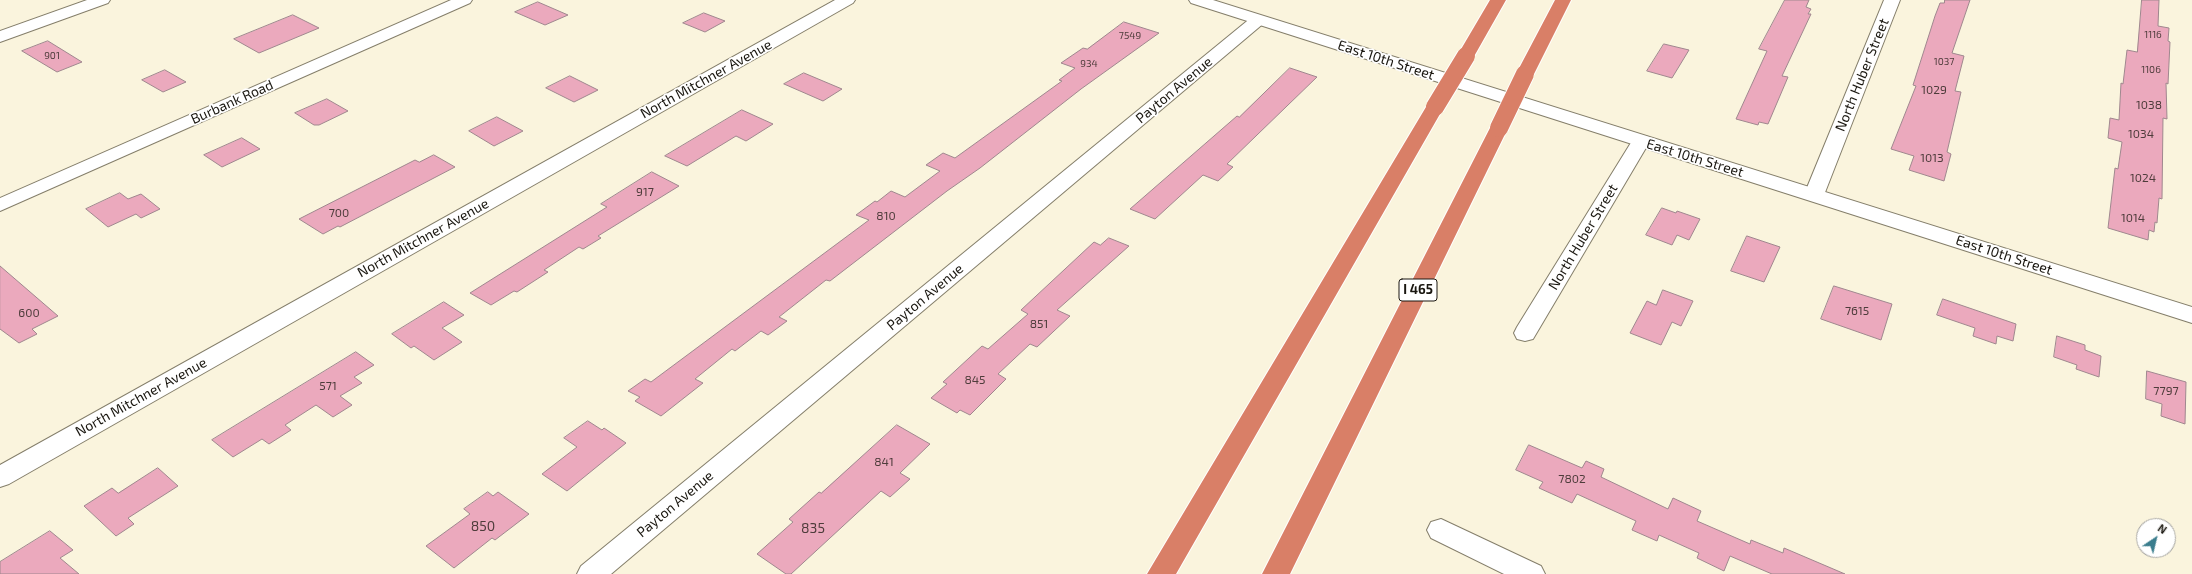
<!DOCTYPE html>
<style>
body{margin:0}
#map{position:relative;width:2192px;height:574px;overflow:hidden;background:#faf4dd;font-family:"Exo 2",sans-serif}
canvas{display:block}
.north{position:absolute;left:2136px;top:518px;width:40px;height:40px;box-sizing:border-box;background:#fff;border:1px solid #a3a29f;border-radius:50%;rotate:35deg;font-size:11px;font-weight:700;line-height:16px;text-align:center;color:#1a1710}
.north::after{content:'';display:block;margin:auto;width:14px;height:18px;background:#3a7d8d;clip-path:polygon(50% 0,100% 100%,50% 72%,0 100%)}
</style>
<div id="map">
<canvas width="2192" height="574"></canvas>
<div class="north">N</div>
</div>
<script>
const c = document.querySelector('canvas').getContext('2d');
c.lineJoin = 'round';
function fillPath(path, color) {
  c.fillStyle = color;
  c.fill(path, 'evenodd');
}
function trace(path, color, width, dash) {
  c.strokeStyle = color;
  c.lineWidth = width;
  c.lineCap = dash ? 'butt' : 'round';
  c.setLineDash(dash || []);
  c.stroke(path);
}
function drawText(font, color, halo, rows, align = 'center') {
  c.font = font + ' "Exo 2",sans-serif';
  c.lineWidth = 3.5;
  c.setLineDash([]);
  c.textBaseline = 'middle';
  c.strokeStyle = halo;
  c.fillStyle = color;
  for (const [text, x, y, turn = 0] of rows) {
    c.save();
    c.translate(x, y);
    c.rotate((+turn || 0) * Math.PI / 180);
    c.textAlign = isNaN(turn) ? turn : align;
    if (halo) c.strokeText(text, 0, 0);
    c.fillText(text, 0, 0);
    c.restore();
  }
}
const building = new Path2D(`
 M 1785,0 L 1809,0 L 1806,7 L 1811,9 L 1808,14 L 1811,14 L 1782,76 L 1788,77 L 1768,124 L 1759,122 L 1758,125 L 1736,119 L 1767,51 L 1759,49 Z
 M 1945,0 L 1970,0 L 1952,53 L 1964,56 L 1955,91 L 1961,92 L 1947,152 L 1951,154 L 1944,181 L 1909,170 L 1914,156 L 1891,149 L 1916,86 L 1913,85 L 1935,16 L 1940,3 L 1944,3 Z
 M 2142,0 L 2159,0 L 2158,26 L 2169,28 L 2168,41 L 2170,42 L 2168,84 L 2166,83 L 2167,119 L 2163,118 L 2162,199 L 2159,198 L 2157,223 L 2155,222 L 2154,232 L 2149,230 L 2148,240 L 2108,228 L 2115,168 L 2118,169 L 2122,142 L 2108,138 L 2110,118 L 2119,120 L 2121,83 L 2123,84 L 2127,50 L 2137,52 Z
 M 538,2 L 568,15 L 545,25 L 515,12 Z
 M 704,13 L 725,21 L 705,32 L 683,23 Z
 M 293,15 L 319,28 L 259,53 L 234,39 Z
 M 1124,22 L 1159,33 L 1081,89 L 980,168 L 947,191 L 830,281 L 826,280 L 779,317 L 787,321 L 768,335 L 761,331 L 735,351 L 732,349 L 695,379 L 703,383 L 661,416 L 635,401 L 640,397 L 628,391 L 645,379 L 651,382 L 869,220 L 856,215 L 875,201 L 877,202 L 891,191 L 905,197 L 940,171 L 926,165 L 943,153 L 955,158 L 1062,81 L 1059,80 L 1075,68 L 1061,63 L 1083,48 L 1087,49 Z
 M 48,41 L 82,62 L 57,72 L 22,51 Z
 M 1664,44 L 1689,50 L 1672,78 L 1647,71 Z
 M 1290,68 L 1317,77 L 1227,164 L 1233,167 L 1218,181 L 1203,175 L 1155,219 L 1130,209 L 1237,116 L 1239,117 Z
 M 165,70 L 186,82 L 163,92 L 142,80 Z
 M 804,73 L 842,89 L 823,101 L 784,84 Z
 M 570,76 L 598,90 L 574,102 L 546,88 Z
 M 327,99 L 348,111 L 319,125 L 314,125 L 295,113 Z
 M 742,110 L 773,124 L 746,141 L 736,136 L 687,166 L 665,156 Z
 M 497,117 L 523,131 L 494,146 L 469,131 Z
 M 242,138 L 260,149 L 222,167 L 204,155 Z
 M 434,155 L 455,167 L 340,227 L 338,226 L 323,234 L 299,219 L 415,160 L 419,162 Z
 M 652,172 L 679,186 L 598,236 L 601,238 L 583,249 L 579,247 L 544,270 L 548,272 L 517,292 L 514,291 L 491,305 L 470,293 L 607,207 L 601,204 Z
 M 120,193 L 128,199 L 141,194 L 160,209 L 141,218 L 136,214 L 108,227 L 86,209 Z
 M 1662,208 L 1676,213 L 1677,211 L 1700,219 L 1689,240 L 1677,235 L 1672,245 L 1646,235 Z
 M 1747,236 L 1780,247 L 1764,282 L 1731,271 Z
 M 1109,238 L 1129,246 L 1057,310 L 1070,316 L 1037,347 L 1030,344 L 998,374 L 1006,379 L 970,415 L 960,410 L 957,413 L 931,398 L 947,384 L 943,382 L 982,346 L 988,349 L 1028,314 L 1021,310 L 1094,242 L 1100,245 Z
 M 0,266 L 58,316 L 32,329 L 37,334 L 19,343 L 0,329 Z
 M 1834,286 L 1892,304 L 1881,340 L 1821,319 Z
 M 1663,290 L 1693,301 L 1681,326 L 1672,322 L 1661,345 L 1630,333 L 1647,301 L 1656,305 Z
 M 1943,299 L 2016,324 L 2013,341 L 1997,336 L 1996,344 L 1973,336 L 1975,328 L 1937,315 Z
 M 444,302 L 464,315 L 442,328 L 462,342 L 434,360 L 414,346 L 411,348 L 392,334 Z
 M 2057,336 L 2085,345 L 2085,350 L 2101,356 L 2099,377 L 2076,369 L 2077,365 L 2054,357 Z
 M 356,352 L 374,365 L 354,377 L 362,383 L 340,396 L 352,405 L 333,417 L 316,405 L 285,425 L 291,430 L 269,444 L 262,439 L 233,457 L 212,440 Z
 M 2147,371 L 2186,382 L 2185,424 L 2161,416 L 2162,404 L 2146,399 Z
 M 588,421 L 602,430 L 604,428 L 626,443 L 567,491 L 542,474 L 577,447 L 564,438 Z
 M 897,425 L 930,444 L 900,473 L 910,479 L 890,497 L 881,491 L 791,574 L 786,574 L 757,554 L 793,522 L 789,519 L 819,492 L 821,493 Z
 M 1529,445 L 1582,468 L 1586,461 L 1604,469 L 1601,477 L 1668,509 L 1673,498 L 1701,511 L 1697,521 L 1750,544 L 1751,540 L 1783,553 L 1784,548 L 1845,574 L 1772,574 L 1730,556 L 1724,571 L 1697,558 L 1699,553 L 1659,535 L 1657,541 L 1632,530 L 1636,521 L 1577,494 L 1572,503 L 1539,488 L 1543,482 L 1516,470 Z
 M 158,468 L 178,486 L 128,518 L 134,524 L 116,536 L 84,506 L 112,488 L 118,493 Z
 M 488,492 L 493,496 L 498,492 L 529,514 L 495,540 L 492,538 L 454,568 L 426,546 L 470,514 L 464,509 Z
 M 50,531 L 73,550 L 60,558 L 79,574 L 0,574 L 0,562 Z`);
fillPath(building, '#eba9bd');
trace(building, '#9f878e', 1);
const street = new Path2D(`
 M 87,0 L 110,0 L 108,3 L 0,42 L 0,31 Z
 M 451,0 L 472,0 L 470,3 L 0,211 L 0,198 Z
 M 835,0 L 855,0 L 853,3 L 9,484 L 0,487 L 0,465 Z
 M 1884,0 L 1900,0 L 1824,195 L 1821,199 L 1814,201 L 1807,199 L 1804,195 Z
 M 1258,15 L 1264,17 L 1266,20 L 1264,23 L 611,574 L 577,574 L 581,566 L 1252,17 Z
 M 1641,135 L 1648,137 L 1650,141 L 1533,339 L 1525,341 L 1517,339 L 1514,333 L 1517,327 L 1632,141 L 1634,137 Z
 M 1441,519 L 1541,566 L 1545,574 L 1504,574 L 1431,538 L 1427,530 L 1431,522 Z`);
const secondary = new Path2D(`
 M 1189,0 L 1213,0 L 2192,307 L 2192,323 L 1191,3 Z`);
const highway = new Path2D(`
 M 1490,0 L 1506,0 L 1472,60 L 1460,60 L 1457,56 Z
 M 1555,0 L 1571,0 L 1534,74 L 1531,78 L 1525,79 L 1519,78 L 1516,74 Z
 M 1435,102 L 1441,103 L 1444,107 L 1176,574 L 1147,574 L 1426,107 L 1429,103 Z
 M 1499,122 L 1506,124 L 1508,128 L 1290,574 L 1262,574 L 1490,128 L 1492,124 Z`);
trace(street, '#847e6a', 2);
trace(secondary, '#847e6a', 2);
trace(highway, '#fff', 2);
fillPath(street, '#fff');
fillPath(secondary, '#fff');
fillPath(highway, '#d97f67');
const highwayBridge = new Path2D(`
 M 1435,107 L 1466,56
 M 1499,128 L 1525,74`);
trace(highwayBridge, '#fff', 20, []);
trace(highwayBridge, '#d97f67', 18);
drawText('10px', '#4e3c3b', null, [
 ["1116",2153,35],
 ["7549",1130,36],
 ["901",52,56],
 ["1037",1944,62],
 ["934",1089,64],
 ["1106",2151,70]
]);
drawText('12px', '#4e3c3b', null, [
 ["1029",1934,90],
 ["1038",2149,105],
 ["1034",2141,134],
 ["1013",1932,158],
 ["1024",2143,178],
 ["917",645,192],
 ["700",339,213],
 ["810",886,216],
 ["1014",2133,218],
 ["7615",1857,311],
 ["600",29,313],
 ["851",1039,324],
 ["845",975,380],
 ["571",328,386],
 ["7797",2166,391],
 ["841",884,462],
 ["7802",1572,479]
]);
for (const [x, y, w] of [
 [1418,290,38]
]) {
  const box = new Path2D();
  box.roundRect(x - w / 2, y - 11, w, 22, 3);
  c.fillStyle = '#fff';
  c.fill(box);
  trace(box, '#1a1710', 1);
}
drawText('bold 13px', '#1a1710', null, [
 ["I 465",1418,290]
]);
drawText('14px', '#1a1710', '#fff', [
 ["East 10th Street",1386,60,18],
 ["North Huber Street",1862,75,-68],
 ["North Mitchner Avenue",706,79,-29],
 ["Payton Avenue",1174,90,-40],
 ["Burbank Road",232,102,-24],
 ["East 10th Street",1695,158,17],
 ["North Huber Street",1583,237,-59],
 ["North Mitchner Avenue",423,238,-29],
 ["East 10th Street",2004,255,18],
 ["Payton Avenue",925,297,-40],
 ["North Mitchner Avenue",141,397,-29],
 ["Payton Avenue",675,504,-40]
]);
drawText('14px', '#4e3c3b', null, [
 ["850",483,526],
 ["835",813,528]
]);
</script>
